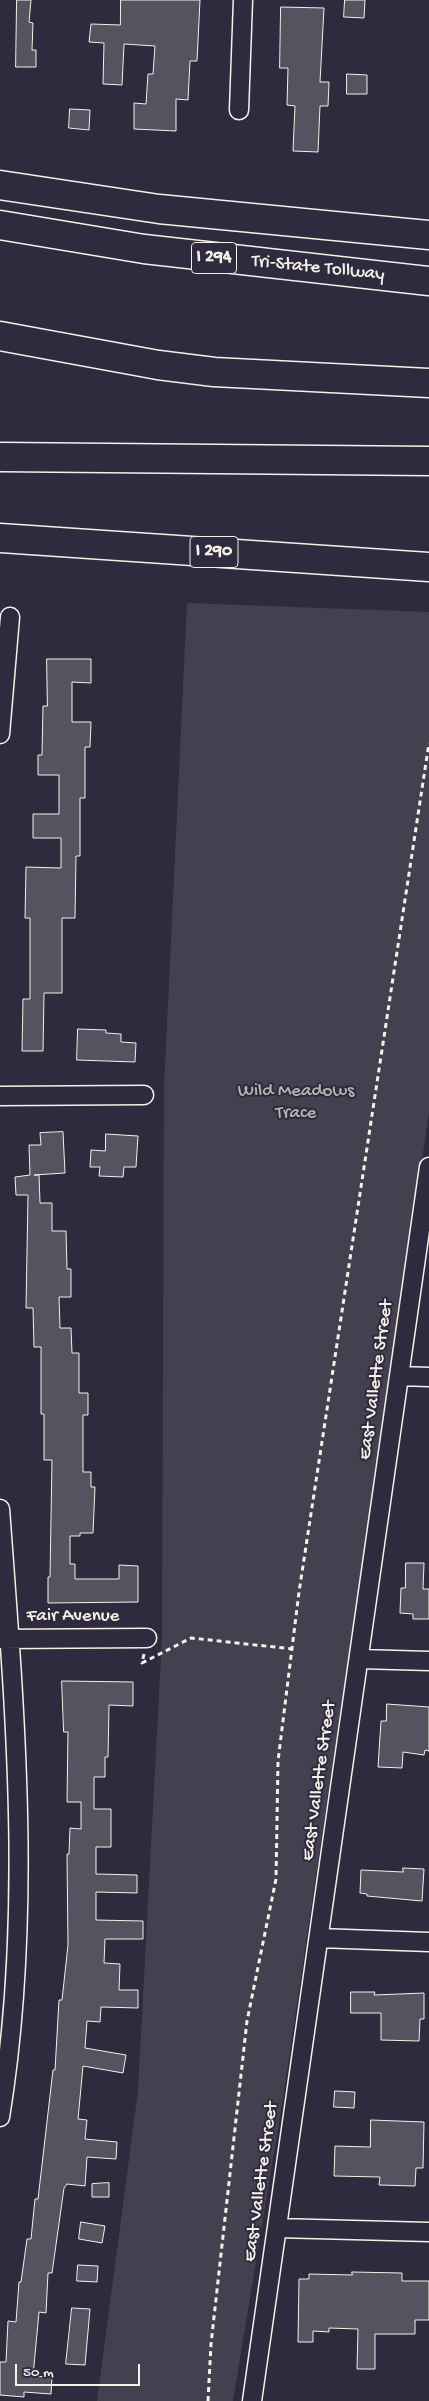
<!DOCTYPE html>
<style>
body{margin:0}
#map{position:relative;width:429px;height:2401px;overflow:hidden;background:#2f2a3d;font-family:"Gochi Hand",sans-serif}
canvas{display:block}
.scale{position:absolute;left:15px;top:2364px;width:125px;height:22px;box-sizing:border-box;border:2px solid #f4f1e8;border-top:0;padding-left:6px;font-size:15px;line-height:18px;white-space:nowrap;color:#f4f1e8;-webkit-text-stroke:4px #2f2a3d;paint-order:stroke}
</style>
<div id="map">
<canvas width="429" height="2401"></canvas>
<div class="scale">50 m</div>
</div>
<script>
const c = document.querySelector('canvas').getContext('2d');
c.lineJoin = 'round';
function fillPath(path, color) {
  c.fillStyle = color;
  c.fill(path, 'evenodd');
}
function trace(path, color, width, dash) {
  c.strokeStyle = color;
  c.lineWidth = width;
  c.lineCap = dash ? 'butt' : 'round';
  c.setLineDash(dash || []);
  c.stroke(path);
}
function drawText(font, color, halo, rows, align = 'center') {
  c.font = font + ' "Gochi Hand",sans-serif';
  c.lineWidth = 4;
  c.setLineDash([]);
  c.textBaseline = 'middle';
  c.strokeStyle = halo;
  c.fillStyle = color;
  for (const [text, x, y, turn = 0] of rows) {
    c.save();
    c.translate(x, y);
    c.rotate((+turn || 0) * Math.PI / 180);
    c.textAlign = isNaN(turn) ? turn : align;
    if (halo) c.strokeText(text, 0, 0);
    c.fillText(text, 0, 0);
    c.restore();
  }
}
fillPath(new Path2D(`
 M 187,603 L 429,612 L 429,1112 L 283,2098 L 233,2401 L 97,2401 L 138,2091 L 162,1638 L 164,1088 Z`), '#454050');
const building = new Path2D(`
 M 17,0 L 31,0 L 29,22 L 33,23 L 32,50 L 36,50 L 36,67 L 16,67 Z
 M 121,0 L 200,0 L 197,61 L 190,61 L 188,100 L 176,99 L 176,131 L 134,129 L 134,103 L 146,104 L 148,74 L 153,74 L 155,46 L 124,44 L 122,85 L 103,84 L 104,43 L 89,42 L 91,24 L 120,25 Z
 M 345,0 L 365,0 L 364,18 L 344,17 Z
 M 281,7 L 324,8 L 320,82 L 329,82 L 328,106 L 320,106 L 318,152 L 293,151 L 295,106 L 287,105 L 288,68 L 280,68 Z
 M 347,74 L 367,75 L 367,94 L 347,94 Z
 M 70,109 L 90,110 L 89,130 L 69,128 Z
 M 47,659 L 91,659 L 91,683 L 72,682 L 72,722 L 91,722 L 90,747 L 85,747 L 85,798 L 80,798 L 80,856 L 76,856 L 75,918 L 62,918 L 62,993 L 44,993 L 43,1051 L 22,1051 L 23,999 L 30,999 L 30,918 L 25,918 L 26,867 L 61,868 L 61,838 L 33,838 L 33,814 L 59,814 L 59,775 L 38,775 L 38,755 L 42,755 L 43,706 L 47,706 Z
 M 78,1029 L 106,1030 L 106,1033 L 121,1034 L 121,1042 L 136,1043 L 135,1062 L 77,1060 Z
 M 63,1132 L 65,1173 L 34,1175 L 39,1175 L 40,1203 L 52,1203 L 52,1231 L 66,1231 L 67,1269 L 71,1269 L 71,1297 L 59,1297 L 60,1328 L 71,1328 L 72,1353 L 79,1353 L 79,1393 L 88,1393 L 88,1415 L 83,1415 L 83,1472 L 91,1472 L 91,1487 L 95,1487 L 93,1533 L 80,1533 L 80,1536 L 70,1536 L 70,1564 L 75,1564 L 75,1579 L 119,1579 L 119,1565 L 138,1566 L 138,1602 L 48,1603 L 48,1577 L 50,1577 L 52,1460 L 44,1460 L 44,1414 L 41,1414 L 41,1347 L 34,1347 L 33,1308 L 26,1308 L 28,1195 L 16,1195 L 15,1177 L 30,1175 L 29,1145 L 41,1145 L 40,1133 Z
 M 106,1134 L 138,1136 L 136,1167 L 124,1167 L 123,1177 L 99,1176 L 100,1167 L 90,1167 L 91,1150 L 105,1151 Z
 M 406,1563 L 424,1563 L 423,1589 L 429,1589 L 429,1619 L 413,1619 L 413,1614 L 400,1613 L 401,1588 L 405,1588 Z
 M 62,1681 L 133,1682 L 133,1706 L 109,1705 L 108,1757 L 105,1757 L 105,1777 L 94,1777 L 94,1809 L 111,1809 L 111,1847 L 96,1847 L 96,1874 L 137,1875 L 137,1893 L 96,1892 L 96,1920 L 143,1921 L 143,1939 L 105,1939 L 104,1963 L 120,1964 L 119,1990 L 138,1990 L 138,2008 L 101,2007 L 100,2022 L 87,2021 L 85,2048 L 126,2055 L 123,2073 L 83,2066 L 78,2119 L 87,2120 L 85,2139 L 117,2142 L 116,2159 L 87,2157 L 85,2186 L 67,2184 L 64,2188 L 52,2273 L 48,2273 L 46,2313 L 39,2312 L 33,2376 L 52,2377 L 51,2394 L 24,2392 L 24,2397 L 0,2395 L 0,2362 L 6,2362 L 8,2321 L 16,2322 L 19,2282 L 21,2282 L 27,2239 L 31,2239 L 35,2199 L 38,2199 L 53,2070 L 55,2070 L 59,2000 L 62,2000 L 68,1945 L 67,1854 L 69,1854 L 70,1828 L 81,1829 L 81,1802 L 67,1802 L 68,1732 L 64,1732 Z
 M 387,1704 L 429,1707 L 429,1751 L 425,1750 L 424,1755 L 403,1752 L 402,1768 L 378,1767 L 381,1721 L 386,1721 Z
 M 403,1868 L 424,1869 L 422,1901 L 367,1896 L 367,1894 L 360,1893 L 361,1870 L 403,1872 Z
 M 351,1992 L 375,1992 L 374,1995 L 424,1993 L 424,2019 L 420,2019 L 419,2041 L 381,2040 L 381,2013 L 351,2013 Z
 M 335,2091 L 355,2092 L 354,2108 L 334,2107 Z
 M 371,2120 L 424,2122 L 423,2168 L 416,2168 L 415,2186 L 379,2185 L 380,2177 L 334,2176 L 335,2146 L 370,2147 Z
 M 109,2183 L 109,2197 L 92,2197 L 92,2184 Z
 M 81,2222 L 105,2226 L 102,2243 L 79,2239 Z
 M 78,2265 L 98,2266 L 97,2282 L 77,2281 Z
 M 352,2272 L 402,2273 L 402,2281 L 429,2281 L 429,2320 L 415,2320 L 415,2334 L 375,2334 L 375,2369 L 357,2369 L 358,2329 L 329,2328 L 329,2332 L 313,2331 L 313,2342 L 298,2342 L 299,2279 L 309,2279 L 309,2274 L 352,2275 Z
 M 72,2308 L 90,2309 L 85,2365 L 66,2364 Z`);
fillPath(building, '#56525f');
trace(building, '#f4f1e8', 1);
const street = new Path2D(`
 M 239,110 L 243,0
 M 0,734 L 10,617
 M 0,1096 L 144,1095
 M 399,1376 L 429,1377
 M 0,1509 C 15,1711 33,1915 0,2117
 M 0,1639 L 147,1638
 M 360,1659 L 429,1661
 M 319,1938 L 429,1942
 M 277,2228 L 429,2232
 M 252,2401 L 429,1167`);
const highway = new Path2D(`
 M 0,185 L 159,209 L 429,235
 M 0,225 L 144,249 L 429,281
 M 0,336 L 158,365 L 214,372 L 429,383
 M 0,457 L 429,461
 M 0,538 L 429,567`);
trace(street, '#f4f1e8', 21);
trace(highway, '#f4f1e8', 31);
trace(new Path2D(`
 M 144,1654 L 142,1663 L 191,1638 L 293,1649
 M 208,2401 L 211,2344 L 247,2021 L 276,1879 L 278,1761 L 299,1592 L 429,743`), '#f4f1e8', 3, [5, 4]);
trace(street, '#2f2a3d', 18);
trace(highway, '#2f2a3d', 28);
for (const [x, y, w] of [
 [214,258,45],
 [214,552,48]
]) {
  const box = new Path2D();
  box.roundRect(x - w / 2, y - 15.5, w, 31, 4);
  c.fillStyle = '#2f2a3d';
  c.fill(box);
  trace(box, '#f4f1e8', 1);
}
drawText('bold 18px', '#f4f1e8', null, [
 ["I 294",214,258],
 ["I 290",214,552]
]);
drawText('19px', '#f4f1e8', '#2f2a3d', [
 ["Tri-State Tollway",318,269,6],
 ["East Vallette Street",377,1380,-82],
 ["Fair Avenue",73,1617],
 ["East Vallette Street",320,1781,-82],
 ["East Vallette Street",262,2182,-82]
]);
drawText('19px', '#b7b3b3', '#2f2a3d', [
 ["Wild Meadows",296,1092],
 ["Trace",296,1114]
]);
</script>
